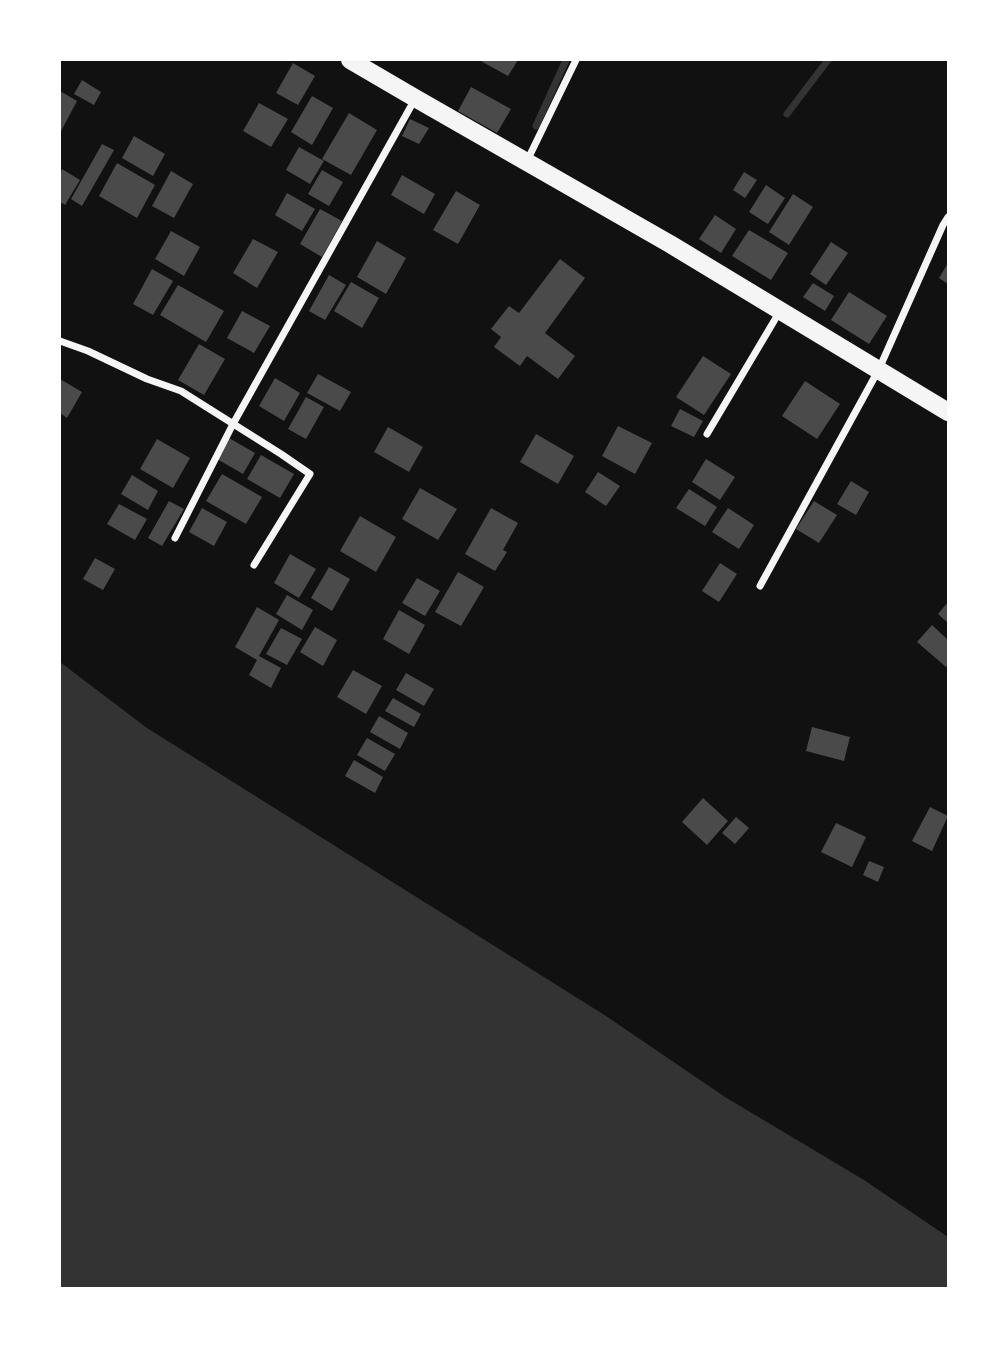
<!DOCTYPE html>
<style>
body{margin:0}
#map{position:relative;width:1008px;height:1348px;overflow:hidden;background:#111;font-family:Ubuntu,sans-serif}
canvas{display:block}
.frame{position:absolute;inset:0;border:61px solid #fff;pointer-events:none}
</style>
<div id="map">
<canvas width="1008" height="1348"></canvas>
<div class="frame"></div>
</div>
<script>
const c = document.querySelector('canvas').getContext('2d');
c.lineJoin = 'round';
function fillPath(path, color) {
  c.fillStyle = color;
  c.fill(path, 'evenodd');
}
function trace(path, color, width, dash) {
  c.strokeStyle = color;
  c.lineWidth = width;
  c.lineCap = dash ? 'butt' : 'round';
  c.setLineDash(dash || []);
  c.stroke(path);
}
fillPath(new Path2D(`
 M 60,662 L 147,728 L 606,1016 L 725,1097 L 864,1180 L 948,1237 L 948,1288 L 60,1288 Z`), '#333');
trace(new Path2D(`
 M 787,114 L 828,60
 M 536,126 L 566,60`), '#333', 7);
fillPath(new Path2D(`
 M 479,60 L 518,60 L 508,76 Z
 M 293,63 L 315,76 L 298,105 L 276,93 Z
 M 82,80 L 101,92 L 94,105 L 74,94 Z
 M 471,87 L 511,109 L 497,133 L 458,111 Z
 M 60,91 L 77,101 L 60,133 Z
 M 312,96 L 333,108 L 312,145 L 291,132 Z
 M 259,103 L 288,119 L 271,147 L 243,131 Z
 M 349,113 L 377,130 L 351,175 L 322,159 Z
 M 410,119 L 429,128 L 419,144 L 402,136 Z
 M 134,136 L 165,154 L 153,176 L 122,158 Z
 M 102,144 L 114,150 L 82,206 L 71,199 Z
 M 299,147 L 324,161 L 310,184 L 286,170 Z
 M 117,163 L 155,185 L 137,218 L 99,196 Z
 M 62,169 L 80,180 L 65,205 L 60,202 L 60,173 Z
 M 322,170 L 343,182 L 329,206 L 308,194 Z
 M 171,171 L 193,184 L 174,218 L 152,206 Z
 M 744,172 L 757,180 L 745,198 L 733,190 Z
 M 402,175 L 435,194 L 424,214 L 391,195 Z
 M 766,185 L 785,198 L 768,224 L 749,212 Z
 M 456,191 L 480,205 L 458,244 L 433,230 Z
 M 287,193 L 315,209 L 302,231 L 275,215 Z
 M 793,194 L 813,207 L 789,245 L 769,232 Z
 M 320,209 L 342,221 L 322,257 L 300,244 Z
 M 715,215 L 736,229 L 721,253 L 699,239 Z
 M 749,230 L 788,253 L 771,280 L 732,256 Z
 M 171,231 L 200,247 L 184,276 L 155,259 Z
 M 253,239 L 278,252 L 257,288 L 233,273 Z
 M 377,241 L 406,258 L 386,294 L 357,277 Z
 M 831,242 L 848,253 L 826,285 L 810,274 Z
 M 560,259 L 585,278 L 545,333 L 575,356 L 558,379 L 527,356 L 520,366 L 494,347 L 501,337 L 491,329 L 509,306 L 519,313 Z
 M 948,263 L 948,284 L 939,278 Z
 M 152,269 L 173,281 L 153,315 L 133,304 Z
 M 329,275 L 346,285 L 325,320 L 309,311 Z
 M 351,282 L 379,298 L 362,328 L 334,311 Z
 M 813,283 L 834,296 L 825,311 L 803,297 Z
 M 178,285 L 224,311 L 206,342 L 160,315 Z
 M 849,292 L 887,316 L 869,344 L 831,320 Z
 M 242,311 L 270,326 L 254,353 L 227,338 Z
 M 199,344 L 225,359 L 204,395 L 178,380 Z
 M 703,356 L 731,374 L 704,415 L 676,397 Z
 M 318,374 L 351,392 L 340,411 L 307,393 Z
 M 275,378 L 300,393 L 284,421 L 259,406 Z
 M 60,379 L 82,392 L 67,418 L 60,413 Z
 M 805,381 L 840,404 L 817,439 L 782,416 Z
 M 306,397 L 324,407 L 306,439 L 288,429 Z
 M 680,409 L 703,421 L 694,437 L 671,426 Z
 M 618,426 L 652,443 L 635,474 L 602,456 Z
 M 388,427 L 423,447 L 409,472 L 374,452 Z
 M 536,434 L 574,456 L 558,484 L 520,462 Z
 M 229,438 L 255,453 L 243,474 L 217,459 Z
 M 157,439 L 190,458 L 173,488 L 140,469 Z
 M 261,455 L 294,474 L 280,498 L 247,479 Z
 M 706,459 L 735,477 L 720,500 L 692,482 Z
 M 598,472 L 620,486 L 606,506 L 585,492 Z
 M 222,474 L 262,497 L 246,524 L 206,501 Z
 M 132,475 L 158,491 L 148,510 L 121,494 Z
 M 851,481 L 869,492 L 856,515 L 837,504 Z
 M 420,488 L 457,509 L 438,540 L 402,519 Z
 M 689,489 L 717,507 L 705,526 L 676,508 Z
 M 169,501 L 184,509 L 162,546 L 148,538 Z
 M 814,501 L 837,515 L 819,543 L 796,529 Z
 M 119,504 L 147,519 L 135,540 L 107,524 Z
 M 202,508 L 227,522 L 214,546 L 189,532 Z
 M 491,508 L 518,523 L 503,550 L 507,552 L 495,571 L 465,554 Z
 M 728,508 L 754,525 L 739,549 L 712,532 Z
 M 360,516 L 396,537 L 376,572 L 340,551 Z
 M 290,554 L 316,569 L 299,598 L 274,583 Z
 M 95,558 L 115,569 L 103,590 L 83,579 Z
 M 720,563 L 737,574 L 719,602 L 702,591 Z
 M 329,567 L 350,579 L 332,611 L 311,598 Z
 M 458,572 L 484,587 L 461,626 L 435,612 Z
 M 417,578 L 440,591 L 425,616 L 402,603 Z
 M 287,595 L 313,610 L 302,630 L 276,614 Z
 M 948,602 L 948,623 L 938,614 Z
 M 257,607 L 279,620 L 259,656 L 281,668 L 271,688 L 249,675 L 257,660 L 235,647 Z
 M 399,610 L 425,625 L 409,654 L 383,639 Z
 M 932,625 L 948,640 L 948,665 L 946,667 L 917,642 Z
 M 315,627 L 337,640 L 323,666 L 300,652 Z
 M 281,628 L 302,639 L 287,665 L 266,654 Z
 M 353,670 L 382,686 L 366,714 L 337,697 Z
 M 406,673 L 434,689 L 424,706 L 396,690 Z
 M 393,698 L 421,714 L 414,727 L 385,711 Z
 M 379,716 L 408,733 L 400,749 L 370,732 Z
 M 812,727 L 850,737 L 844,761 L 806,751 Z
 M 367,738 L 395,754 L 385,771 L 357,755 Z
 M 354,760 L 383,777 L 375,793 L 345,776 Z
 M 703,798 L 728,821 L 707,845 L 682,822 Z
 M 930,807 L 948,816 L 932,851 L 912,841 Z
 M 736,817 L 749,828 L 735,844 L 722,833 Z
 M 836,823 L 866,837 L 852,867 L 821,852 Z
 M 869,861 L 884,867 L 878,882 L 863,875 Z`), '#4a4a4a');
trace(new Path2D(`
 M 527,161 L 576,60
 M 60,341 L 88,351 L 147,379 L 181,391 L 281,454 L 310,474 L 254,565
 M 707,434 L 780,311
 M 175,538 L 233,424 L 415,99
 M 760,586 L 879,369 L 943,225 L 948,217`), '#f5f5f5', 7);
trace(new Path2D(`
 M 350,60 L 415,98 L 670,244 L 948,412`), '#f5f5f5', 18);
</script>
